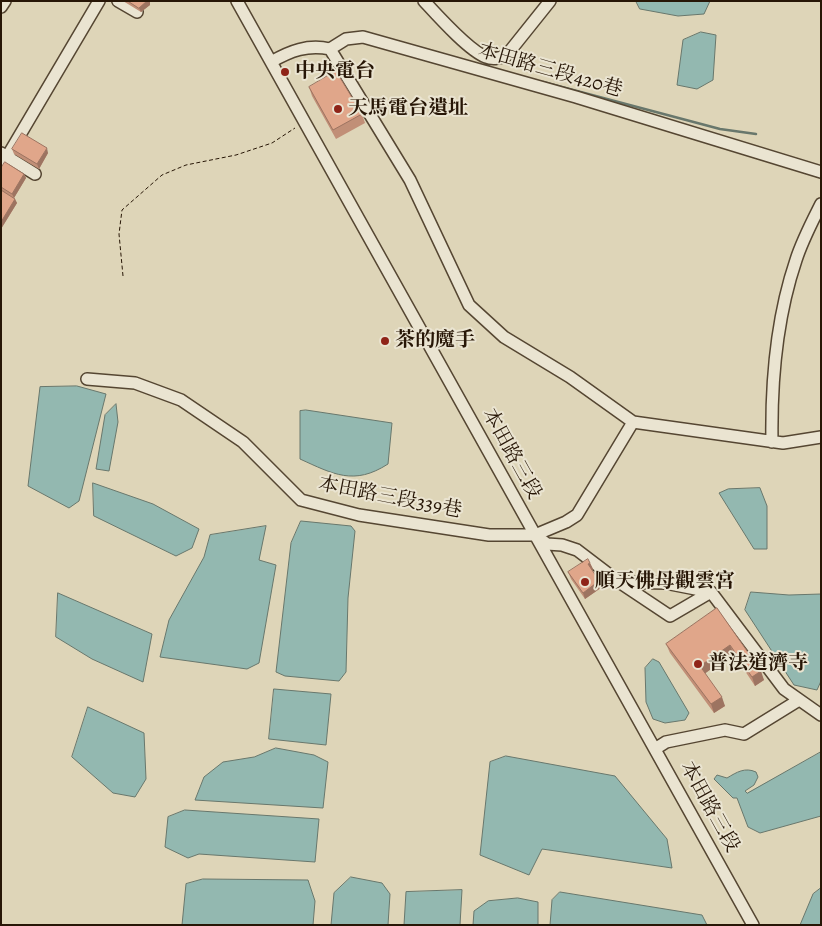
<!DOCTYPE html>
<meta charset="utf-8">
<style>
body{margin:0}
#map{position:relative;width:822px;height:926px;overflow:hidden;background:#ded5b8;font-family:Alegreya,serif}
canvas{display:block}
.frame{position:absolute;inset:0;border:2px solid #271606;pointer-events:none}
</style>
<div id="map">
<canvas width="822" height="926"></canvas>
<div class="frame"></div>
</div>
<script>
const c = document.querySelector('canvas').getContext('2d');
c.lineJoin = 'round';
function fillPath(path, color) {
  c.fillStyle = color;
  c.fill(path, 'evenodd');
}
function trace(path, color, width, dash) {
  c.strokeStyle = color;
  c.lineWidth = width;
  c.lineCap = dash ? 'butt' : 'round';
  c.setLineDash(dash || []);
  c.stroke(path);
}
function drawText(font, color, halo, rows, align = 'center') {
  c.font = font + ' Alegreya,"Noto Serif TC",serif';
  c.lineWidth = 4;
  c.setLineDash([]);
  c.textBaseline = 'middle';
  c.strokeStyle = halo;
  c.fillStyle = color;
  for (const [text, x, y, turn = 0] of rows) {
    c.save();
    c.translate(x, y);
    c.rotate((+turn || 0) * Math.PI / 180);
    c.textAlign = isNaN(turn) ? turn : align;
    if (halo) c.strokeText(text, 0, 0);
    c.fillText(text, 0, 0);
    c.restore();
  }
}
const water = new Path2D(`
 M 636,1 L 710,1 L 704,14 L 678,16 L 640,9 Z
 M 701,32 L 716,35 L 713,80 L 697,89 L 677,85 L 683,40 Z
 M 77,386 L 106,394 L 79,501 L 69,508 L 28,486 L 40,387 Z
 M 116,404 L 118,422 L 109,471 L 96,469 L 105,415 Z
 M 306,410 L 392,423 L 388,464 C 354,486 333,474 300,459 L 300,411 Z
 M 93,483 L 153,504 L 199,529 L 192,548 L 176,556 L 94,516 Z
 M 760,488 L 767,506 L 767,549 L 754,549 L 719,493 L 728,489 Z
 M 301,521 L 351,526 L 355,531 L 348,598 L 346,672 L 339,681 L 285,676 L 276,672 L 291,543 Z
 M 266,526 L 259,560 L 276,565 L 259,663 L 247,669 L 160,657 L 169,620 L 204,557 L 210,535 Z
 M 751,592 L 789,595 L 821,594 L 821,681 L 817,690 L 794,685 L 745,610 Z
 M 58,593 L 152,634 L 143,682 L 92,659 L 56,637 Z
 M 653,659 L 659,662 L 689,713 L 685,720 L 665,723 L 653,719 L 646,702 L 645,668 Z
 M 274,689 L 331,694 L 326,745 L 269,739 Z
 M 88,707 L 144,733 L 146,779 L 135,797 L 113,793 L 72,757 Z
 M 276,748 L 314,755 L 328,762 L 323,808 L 195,800 L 204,777 L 223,762 L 254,757 Z
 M 821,752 L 821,816 L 760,833 L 748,827 L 737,798 L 733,798 L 714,779 L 717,775 L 727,778 C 737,772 745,767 756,772 L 758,777 L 754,785 L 745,791 L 747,793 Z
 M 506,756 L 615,776 L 667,839 L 672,868 L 542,849 L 529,875 L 480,855 L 490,762 Z
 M 185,810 L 319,819 L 315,862 L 199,854 L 188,858 L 165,847 L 168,817 Z
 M 351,877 L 382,883 L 390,894 L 388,925 L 331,925 L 334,893 Z
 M 203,879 L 308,880 L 315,901 L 313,925 L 182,925 L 186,884 Z
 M 821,888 L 821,925 L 800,925 L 813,894 Z
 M 462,890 L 460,925 L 404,925 L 406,892 Z
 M 560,892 L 702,915 L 707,925 L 550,925 L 552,900 Z
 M 518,898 L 538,902 L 538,925 L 473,925 L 474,911 L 488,901 Z`);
fillPath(water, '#93b8b0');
trace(water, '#68776c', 1);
trace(new Path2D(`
 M 543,82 L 720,129 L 756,134`), '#68776c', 2.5);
const minor = new Path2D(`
 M 118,1 L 137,12
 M 237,1 L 753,925
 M 424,1 C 437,15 469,51 486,57 C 493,60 499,58 506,56 L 550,1
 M 1,7 L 5,1
 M 330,49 L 410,180 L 469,305 L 504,337 L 570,377 L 633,422 L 577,515 L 566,522 L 535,535
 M 271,62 C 290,51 308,44 330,49 L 346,39 L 363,37 L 576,97 L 821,172
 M 1,153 L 35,174
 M 1,167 L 99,1
 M 87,379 L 135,383 L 181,400 L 243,442 L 301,500 L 359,515 L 489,535 L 535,535 L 547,544 L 562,545 L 577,550 L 619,582 L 665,583 L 711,592
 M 633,422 L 783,443 L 821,437
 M 772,442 C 771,381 776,319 796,260 C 802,241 812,222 821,204
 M 619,582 L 670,616 L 711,592 L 784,689 L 821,715
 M 655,749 L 666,742 L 725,730 L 744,734 L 799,700`);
trace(minor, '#554632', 14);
trace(new Path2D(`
 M 123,276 L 119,234 L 122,210 L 162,175 L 186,165 L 236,155 L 272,143 L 295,128`), '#271606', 1, [4, 2.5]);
trace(minor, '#eae4d1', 11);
fillPath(new Path2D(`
 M 123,1 L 150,1 L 150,5 L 141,12 Z
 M 309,87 L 362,114 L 365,123 L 336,139 L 312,96 Z
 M 12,149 L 48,153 L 39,169 L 14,154 Z
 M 1,168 L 24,174 L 26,178 L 14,198 L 17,203 L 1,229 Z
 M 590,563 L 593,569 L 592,570 L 596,576 L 603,578 L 605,585 L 585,599 L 571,579 L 568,572 Z
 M 717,608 L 764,680 L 755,686 L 733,653 L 705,673 L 725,706 L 714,713 L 670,653 L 666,644 Z`), '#c18f77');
fillPath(new Path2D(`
 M 147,1 L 150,1 L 150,5 L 141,12 L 139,8 Z
 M 47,148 L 48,153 L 39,169 L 37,164 Z
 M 24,174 L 26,178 L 14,198 L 12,194 Z
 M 15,199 L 17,203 L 1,229 L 1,222 Z
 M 590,563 L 593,569 L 590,571 L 588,564 Z
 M 603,578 L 605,585 L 585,599 L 583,593 Z
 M 730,645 L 733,653 L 703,675 L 700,666 Z
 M 761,671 L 764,680 L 755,686 L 752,677 Z
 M 722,697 L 725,706 L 714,713 L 711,704 Z`), '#9d7461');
const building = new Path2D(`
 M 128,1 L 147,1 L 139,8 Z
 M 336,71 L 362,114 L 333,130 L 309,87 Z
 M 22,133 L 47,148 L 37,164 L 12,149 Z
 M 5,162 L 24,174 L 12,194 L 1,187 L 1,168 Z
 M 1,190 L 15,199 L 1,222 Z
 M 588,559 L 590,563 L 588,564 L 596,576 L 600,574 L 603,578 L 583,593 L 568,572 Z
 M 717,608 L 761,671 L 752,677 L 730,645 L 700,666 L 722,697 L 711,704 L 666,644 Z`);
fillPath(building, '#e0a68a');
trace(building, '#9d7461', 1);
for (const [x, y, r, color] of [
 [285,72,5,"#8f2418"],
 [338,109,5,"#8f2418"],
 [385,341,5,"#8f2418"],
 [585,582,5,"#8f2418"],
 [698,664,5,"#8f2418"]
]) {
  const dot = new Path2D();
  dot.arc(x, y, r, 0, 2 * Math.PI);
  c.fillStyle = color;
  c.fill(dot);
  trace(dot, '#eae4d1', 2);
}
drawText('20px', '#271606', '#eae4d1', [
 ["本田路三段420巷",550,71,16],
 ["本田路三段",511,454,61],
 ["本田路三段339巷",390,498,11],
 ["本田路三段",709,807,61]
]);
drawText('bold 20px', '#271606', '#eae4d1', [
 ["中央電台",295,72],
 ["天馬電台遺址",348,109],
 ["茶的魔手",395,341],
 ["順天佛母觀雲宮",595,582],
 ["普法道濟寺",708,664]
], 'left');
</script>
